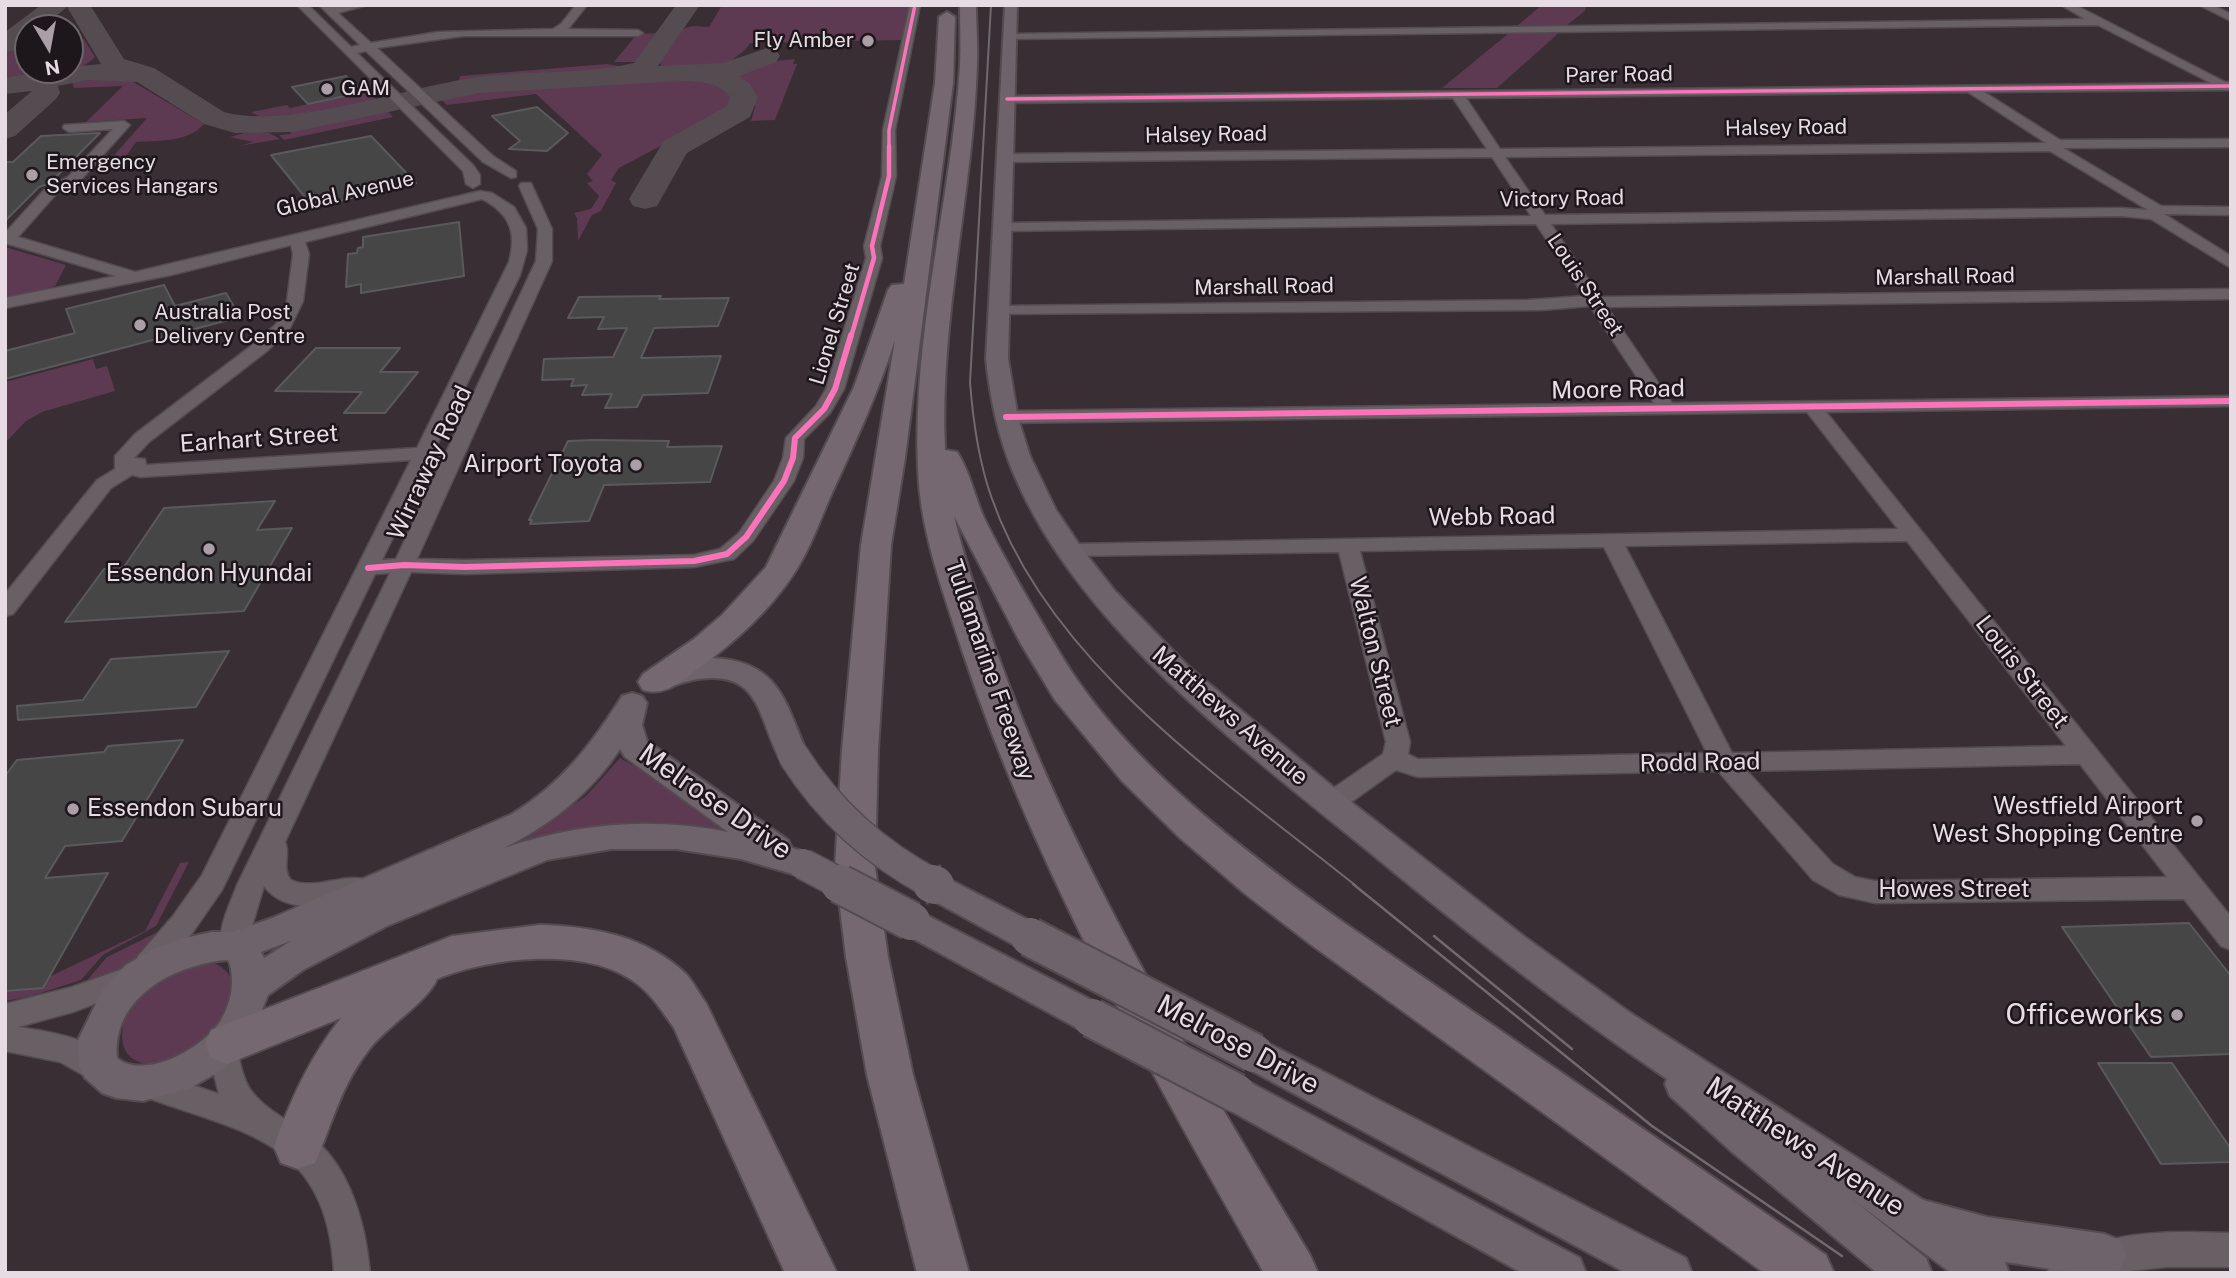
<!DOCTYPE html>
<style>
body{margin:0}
#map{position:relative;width:2236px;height:1278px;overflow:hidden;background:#382e34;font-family:"Public Sans",sans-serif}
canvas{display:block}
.frame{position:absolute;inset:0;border:7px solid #e7dce3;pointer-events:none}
.north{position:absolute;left:14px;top:14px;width:70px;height:70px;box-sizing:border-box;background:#1d161b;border:2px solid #6e656b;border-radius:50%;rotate:170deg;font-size:19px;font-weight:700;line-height:28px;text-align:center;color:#e7dce3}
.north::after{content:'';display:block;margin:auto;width:24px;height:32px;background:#aa9fa6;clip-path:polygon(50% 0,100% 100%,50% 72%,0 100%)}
</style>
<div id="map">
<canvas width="2236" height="1278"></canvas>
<div class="frame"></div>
<div class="north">N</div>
</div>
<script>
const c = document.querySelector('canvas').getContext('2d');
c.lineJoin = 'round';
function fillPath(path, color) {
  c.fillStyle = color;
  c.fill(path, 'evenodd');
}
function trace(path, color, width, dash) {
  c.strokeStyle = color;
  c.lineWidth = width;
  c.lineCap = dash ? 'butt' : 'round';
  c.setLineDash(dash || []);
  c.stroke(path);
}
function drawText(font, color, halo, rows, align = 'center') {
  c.font = font + ' "Public Sans",sans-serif';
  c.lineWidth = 5;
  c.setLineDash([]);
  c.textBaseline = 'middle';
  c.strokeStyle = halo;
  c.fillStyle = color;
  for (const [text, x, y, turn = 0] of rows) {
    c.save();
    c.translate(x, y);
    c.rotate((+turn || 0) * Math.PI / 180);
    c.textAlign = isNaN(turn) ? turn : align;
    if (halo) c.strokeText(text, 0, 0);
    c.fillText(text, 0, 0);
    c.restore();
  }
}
fillPath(new Path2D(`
 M 722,5 L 908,5 L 909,7 L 902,40 L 750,43 C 744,54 734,55 728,66 L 693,70 L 661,66 L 660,62 L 683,29 L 693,26 L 709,27 Z
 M 1542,5 L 1586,5 L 1585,11 L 1567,25 L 1517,26 Z
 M 1560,32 L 1497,88 L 1442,88 L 1509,33 Z
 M 659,33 L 638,62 L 614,62 L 637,34 Z
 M 70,37 L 84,39 L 95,57 C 75,78 33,79 5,79 L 5,54 L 15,47 L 28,44 L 28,70 L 70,70 Z
 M 795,59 L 793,64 L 797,64 L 775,120 L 751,121 L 755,107 L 755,91 L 736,78 L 737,74 L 766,62 Z
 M 607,64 L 623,67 L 598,74 L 456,85 L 450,83 L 459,80 L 460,76 Z
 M 89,77 L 130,80 L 204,124 C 187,143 160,140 136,142 L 122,162 L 108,162 L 147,118 L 86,122 L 123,86 L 74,88 L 72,82 L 78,78 Z
 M 668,77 C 685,77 728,76 732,98 L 730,109 L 619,168 L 611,180 L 616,183 L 601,211 L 592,215 L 578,241 L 577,218 L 574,213 L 591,209 L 599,196 L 587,183 L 593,181 L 587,174 L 602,155 L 536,94 L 447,105 L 438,97 L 487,89 Z
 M 369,91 L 378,101 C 348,107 275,130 251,112 L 287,105 L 290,108 Z
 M 385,108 L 393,117 L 284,140 L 279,135 L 290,134 L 296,126 Z
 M 252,131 L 269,133 L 280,139 L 239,146 L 253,142 L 230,137 Z
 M 5,247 L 66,265 L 55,286 L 5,300 Z
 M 93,359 L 96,369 L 107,366 L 115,391 L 42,412 L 26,421 L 5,443 L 5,382 Z
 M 620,758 L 676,790 L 724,830 L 654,826 L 466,860 L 531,832 L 586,796 Z
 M 189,862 L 156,926 L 103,955 L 81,980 L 31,996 L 5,1001 L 5,991 L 43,988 L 49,977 L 145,931 L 180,863 Z
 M 162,930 C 135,962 125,972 84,984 L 107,957 Z
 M 212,962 C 272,987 193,1068 148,1064 C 112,1060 119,1018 137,998 C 144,990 171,969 180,966 C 190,962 203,963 212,962 Z`), '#5e3952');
fillPath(new Path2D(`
 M 41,5 L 90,5 L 124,59 L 154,68 L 224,112 C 289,130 409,86 479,77 C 530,70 583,75 634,63 L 676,5 L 700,5 L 658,66 L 723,63 L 767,48 L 776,50 L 780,56 L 776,62 L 739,76 L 750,84 L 758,97 L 750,117 L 687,153 L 657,206 L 645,209 L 633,206 L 629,199 L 660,147 L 664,141 L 727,106 L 730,97 C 719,82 700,82 683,81 L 479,93 L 293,132 L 235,133 L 204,124 L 137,82 L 88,80 L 58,86 L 60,93 L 56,99 L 15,136 L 5,139 L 5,114 L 32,91 L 5,94 L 5,78 L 50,70 L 70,70 L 70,67 L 101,64 L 67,7 L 42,28 L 28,28 L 28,39 L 14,50 L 5,53 L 5,32 Z`), '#544c51');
const building = new Path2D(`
 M 346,76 L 363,92 L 308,104 L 292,87 Z
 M 537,107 L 568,133 L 547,151 L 509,149 L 520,141 L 492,116 Z
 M 100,133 L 50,183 L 39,187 L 5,221 L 5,162 L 13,162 L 41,136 Z
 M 371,136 L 416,183 L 313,207 L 271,155 Z
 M 459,222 L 464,276 L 361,293 L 361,284 L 346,287 L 348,254 L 357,253 L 358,248 L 363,247 L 363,237 Z
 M 164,285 L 175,306 L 226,293 L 240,317 L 5,379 L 5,351 L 75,333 L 66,309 Z
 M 661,296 L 659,299 L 729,298 L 718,326 L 654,328 L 641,358 L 721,356 L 708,393 L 643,395 L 637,407 L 605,408 L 612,394 L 582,395 L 587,385 L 571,386 L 574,379 L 542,380 L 544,359 L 613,357 L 627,328 L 598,329 L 604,317 L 568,318 L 579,297 Z
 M 316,348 L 400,348 L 380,372 L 418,372 L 385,413 L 344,413 L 362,392 L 275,391 Z
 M 594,440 L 669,441 L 667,447 L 722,446 L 710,482 L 604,485 L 589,521 L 530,524 L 532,520 L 529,520 L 568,441 Z
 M 275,501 L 257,530 L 292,528 L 244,611 L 65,622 L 104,569 L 124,567 L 164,508 Z
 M 229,651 L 196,707 L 18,720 L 17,706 L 83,700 L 111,659 Z
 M 183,740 L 122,841 L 65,846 L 45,878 L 108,873 L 43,988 L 5,991 L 5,776 L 17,760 L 104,752 L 108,746 Z
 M 2189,923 L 2231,976 L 2231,1054 L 2151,1057 L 2062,927 Z
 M 2098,1063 L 2172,1063 L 2231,1149 L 2231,1162 L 2161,1164 Z`);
fillPath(building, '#464647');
trace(building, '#5a595b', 2);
const minor = new Path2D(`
 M 297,5 L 308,5 L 351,47 L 360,45 L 319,5 L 333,7 L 367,5 L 338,13 L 371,43 L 438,32 L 553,29 L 561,24 L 576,5 L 587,5 L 568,29 L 638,30 L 643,33 L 638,36 L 463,36 L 377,48 L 493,156 L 516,171 L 516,177 L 511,178 L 483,162 L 366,51 L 357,53 L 473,165 L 480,175 L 480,184 L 473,188 L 466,184 L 463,171 Z
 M 910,5 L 920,5 L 895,130 L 896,176 L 880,246 L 882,258 L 844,389 L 830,413 L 804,439 L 803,458 L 794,481 L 753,541 L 734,559 L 694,567 L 465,574 L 411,572 L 285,842 C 291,854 281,868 291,880 C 316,891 344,872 369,880 L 373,888 L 369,896 C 338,906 286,917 264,886 L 244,953 L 234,957 L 224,953 C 214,933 230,905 237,885 L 390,573 L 375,574 L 222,890 L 193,932 L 158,974 L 147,977 L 142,986 L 73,1012 L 18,1027 C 50,1032 101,1038 117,1071 L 112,1081 L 101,1085 L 60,1062 L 5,1051 L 5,1004 L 72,987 L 134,965 L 138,956 L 173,916 L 202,875 L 411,460 L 141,477 L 132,475 L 111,488 L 13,614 L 5,616 L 5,594 L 97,480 L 115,469 L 115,456 L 135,434 L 255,343 L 276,324 L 287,301 L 293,254 L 291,245 L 171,275 L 5,308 L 5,298 L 116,276 L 5,243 L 5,233 L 46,188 L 68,177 L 113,129 L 69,132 L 63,128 L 64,125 L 124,121 L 130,125 L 78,183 L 56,194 L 18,237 L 135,272 L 480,191 L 492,193 L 514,207 L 526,228 L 527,250 L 520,275 L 436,447 L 446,453 L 443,457 L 431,459 L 382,560 L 396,559 L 536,261 L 538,229 L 519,186 L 521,183 L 531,183 L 552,229 L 552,261 L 417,559 L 465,560 L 694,555 L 720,549 L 739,533 L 774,481 L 783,458 L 786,438 L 816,406 L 826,389 L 866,258 L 864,246 L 882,176 L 883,130 ZM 482,199 C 510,214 517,232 509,262 L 417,448 L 146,465 L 145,459 L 134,458 L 149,442 L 267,351 L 289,330 L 303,301 L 309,254 L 305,242 Z
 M 2061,5 L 2075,5 L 2225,82 L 2231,82 L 2231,90 L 1984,92 L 2060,140 L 2231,139 L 2231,147 L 2063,148 L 2161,206 L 2231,207 L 2231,215 L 2164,214 L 2231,256 L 2231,268 L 2151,219 L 2121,216 L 1551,224 L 1600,297 L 2231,289 L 2231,299 L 1607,307 L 1672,403 L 2231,396 L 2231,406 L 1826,412 L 2231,917 L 2231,950 L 2221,946 L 2184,899 L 1875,903 L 1839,895 L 1813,880 L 1718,771 L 1418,777 L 1396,770 L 1340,810 L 1331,813 L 1322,810 L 1318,803 L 1322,796 L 1383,754 L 1386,742 L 1339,552 L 1071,556 L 1064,555 L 1060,550 L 1064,545 L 1071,544 L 1898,529 L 1807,412 L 1006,423 L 997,417 L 1006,411 L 1654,403 L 1590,306 L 1542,310 L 993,314 L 991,311 L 999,306 L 1528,300 L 1584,296 L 1536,224 L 1003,231 L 996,227 L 1003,223 L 1531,216 L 1492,157 L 1005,162 L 998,158 L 1005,154 L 1487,149 L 1453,98 L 1007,103 L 1003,102 L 1003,96 L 2211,83 L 2098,25 L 1010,39 L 1004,36 L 1006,34 L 2085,19 ZM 1968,92 L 2046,143 L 1500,149 L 1466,98 ZM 2050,151 L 2148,210 L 2121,208 L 1545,215 L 1505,157 ZM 1907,541 L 2066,746 L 1732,753 L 1625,546 ZM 1604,547 L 1707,753 L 1418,759 L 1408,754 L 1410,742 L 1360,551 ZM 2080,764 L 2167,877 L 1875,881 L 1855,877 L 1833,864 L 1747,771 Z
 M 2199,5 L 2213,5 L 2231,14 L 2231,21 Z
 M 222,1034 L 233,1038 C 241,1056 240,1078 253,1093 C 268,1112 294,1123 313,1138 C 351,1169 366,1226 370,1273 L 334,1273 C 327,1137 243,1134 137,1094 L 132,1084 L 137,1074 L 148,1070 L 219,1094 L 207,1048 L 211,1038 Z
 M 2188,1232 L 2231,1233 L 2231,1267 L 2167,1267 L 2109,1273 L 2047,1273 L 2052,1261 C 2096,1238 2138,1232 2188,1232 Z`);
const major = new Path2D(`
 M 1005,5 L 1017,5 L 1008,359 L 1018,418 L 1030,456 L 1056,510 L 1083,550 L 1115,591 L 1188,666 L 1350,801 L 1525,937 L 1632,1014 L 1923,1200 L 1987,1217 L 2105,1234 L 2120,1240 L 2126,1255 L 2120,1270 C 2092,1278 2035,1266 2005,1262 L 2009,1273 L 1951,1273 L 1852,1199 L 1926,1258 L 1932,1273 L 1877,1273 L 1732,1152 L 1670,1096 L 1665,1084 L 1667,1079 C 1563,1009 1465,931 1368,851 C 1243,749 1076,625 1013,472 C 998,436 990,398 986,359 Z
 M 712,658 C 780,661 785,702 808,755 L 804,763 L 793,766 L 782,763 C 758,722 763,670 699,679 C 682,681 668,691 651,686 L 647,679 C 657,662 694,660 712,658 Z
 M 632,693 L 642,696 L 647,703 L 642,725 L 647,741 L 788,840 L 792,848 L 815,855 L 820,864 L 815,873 L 803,877 L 741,859 L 676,849 L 611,849 L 547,860 L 387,926 L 303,970 L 268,995 L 248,1044 L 222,1070 L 190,1088 L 143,1101 L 116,1098 L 102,1093 L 85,1078 L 79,1066 L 78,1040 L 103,989 L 126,965 L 153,949 L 180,939 L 212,932 L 233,932 L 272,918 L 512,814 C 561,784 592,744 622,696 ZM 620,749 L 625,757 L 728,832 C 651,817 579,823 504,848 C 552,824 591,793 620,749 ZM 291,941 L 264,958 L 261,952 ZM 226,960 L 229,961 C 235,981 232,1001 221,1020 C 205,1047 145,1081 117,1058 C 112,997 174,965 226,960 Z
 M 935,872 L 1042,927 L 1048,937 L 1042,947 L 1030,951 L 1018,947 L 923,895 L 918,885 L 923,875 Z
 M 911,907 L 1105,1007 L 1111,1018 L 1105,1029 L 1092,1034 L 1079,1029 L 899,931 L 894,921 L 899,911 Z
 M 1254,1036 L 1686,1258 L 1692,1273 L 1626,1273 L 1241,1065 L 1235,1053 L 1241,1041 Z
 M 1236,1075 L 1580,1258 L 1586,1273 L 1522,1273 L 1222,1106 L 1217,1093 L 1222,1080 Z`);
const highway = new Path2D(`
 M 960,5 L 976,5 C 976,25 978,44 977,64 C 973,193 939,320 945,450 L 957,452 C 970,471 975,499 985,520 C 1008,566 1035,611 1061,655 C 1124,760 1241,849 1340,920 L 1826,1255 L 1834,1273 L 1764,1273 L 1310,944 L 1244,893 L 1180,838 L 1121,780 L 1055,700 L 1021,644 L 954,516 C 965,562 981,608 997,653 C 1074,867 1193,1060 1310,1255 L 1318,1273 L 1264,1273 C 1151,1072 1036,872 963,653 C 944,594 920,532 918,469 C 912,333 951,201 960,66 C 961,46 960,26 960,5 Z
 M 947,12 L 955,17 L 953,83 L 905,458 L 891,545 L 878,750 L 875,867 L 888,957 L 913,1075 L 969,1273 L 917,1273 L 867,1075 L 846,957 L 835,867 L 842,750 L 861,545 L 895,340 C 878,393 855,443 832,493 C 820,520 810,550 793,575 C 769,611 734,643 699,668 C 681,681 666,697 643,690 L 638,682 L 643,674 L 694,639 L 722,615 L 766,567 L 854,387 L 888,290 L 892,285 L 904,284 L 935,83 L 939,17 Z
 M 539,925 C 592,926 647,936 687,975 C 694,983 699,994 706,1003 L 837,1273 L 785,1273 L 674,1028 C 662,1011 652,995 636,983 C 587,946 491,957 437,979 C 428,1001 389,1025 371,1047 C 340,1086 334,1120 315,1163 L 298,1169 L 281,1163 L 274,1147 C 290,1100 310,1057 341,1018 L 227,1064 L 211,1058 L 205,1044 L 211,1030 L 452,936 Z`);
trace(minor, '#534b50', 3);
trace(major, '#534b50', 4);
trace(highway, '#534b50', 4);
fillPath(minor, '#696065');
fillPath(major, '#6e636a');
fillPath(highway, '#766871');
trace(new Path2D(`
 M 991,5 L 970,382 C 973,421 978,459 991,496 C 1048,663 1223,779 1355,885`), '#706a6e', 2);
trace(new Path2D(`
 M 1353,884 L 1652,1126 L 1842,1256
 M 1434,936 L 1572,1049`), '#706a6e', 2.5);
const majorBridgeFar1 = new Path2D(`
 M 793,755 C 829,812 875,853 935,885
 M 803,864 L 843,885`);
const majorBridge = new Path2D(`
 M 840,884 L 911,921
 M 932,884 L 935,885
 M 1030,937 L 1254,1053
 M 1092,1018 L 1236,1093`);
trace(majorBridgeFar1, '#534b50', 33, []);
trace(majorBridge, '#534b50', 42, []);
trace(majorBridgeFar1, '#6e636a', 30);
trace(majorBridge, '#6e636a', 38);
trace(new Path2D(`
 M 1007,99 L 2231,86
 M 889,148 L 889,130 L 915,5`), '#fb73b8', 3.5);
trace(new Path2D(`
 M 851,337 L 874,258 L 872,246 L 889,176 L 889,146`), '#fb73b8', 4.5);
trace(new Path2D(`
 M 1006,417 L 2231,401
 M 368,568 L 404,565 L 465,567 L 694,561 L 727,554 L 746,537 L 784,481 L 793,458 L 795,438 L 824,409 L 835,389 L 851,335`), '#fb73b8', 6);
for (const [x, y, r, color] of [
 [868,41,7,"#aa9fa6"],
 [327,89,7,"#aa9fa6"],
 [32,175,7,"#aa9fa6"],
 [140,325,7,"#aa9fa6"],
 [636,465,7,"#aa9fa6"],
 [209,549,7,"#aa9fa6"],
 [73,809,7,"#aa9fa6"],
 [2197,821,7,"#aa9fa6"],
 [2177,1015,7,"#aa9fa6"]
]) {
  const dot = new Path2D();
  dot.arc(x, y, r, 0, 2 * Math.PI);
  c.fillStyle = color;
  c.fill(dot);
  trace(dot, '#1d161b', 2.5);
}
drawText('21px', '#e7dce3', '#1d161b', [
 ["Fly Amber",854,41,"right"],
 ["GAM",341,89],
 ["Emergency",46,163],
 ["Services Hangars",46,187],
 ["Australia Post",154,313],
 ["Delivery Centre",154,337]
], 'left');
drawText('21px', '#e7dce3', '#1d161b', [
 ["Parer Road",1619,75,-1],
 ["Halsey Road",1786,128,-1],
 ["Halsey Road",1206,135,-1],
 ["Global Avenue",345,194,-13],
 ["Victory Road",1562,199,-1],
 ["Marshall Road",1945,277,-1],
 ["Louis Street",1585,285,56],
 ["Marshall Road",1264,287,-1],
 ["Lionel Street",835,324,-73]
]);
drawText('24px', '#e7dce3', '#1d161b', [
 ["Moore Road",1618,390,-1],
 ["Earhart Street",259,439,-4],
 ["Wirraway Road",430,463,-65],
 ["Webb Road",1492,517,-1],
 ["Walton Street",1375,652,76],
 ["Tullamarine Freeway",990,670,71],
 ["Louis Street",2022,672,52],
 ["Matthews Avenue",1230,716,41],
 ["Rodd Road",1700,763,-1],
 ["Howes Street",1954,890]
]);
drawText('24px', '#e7dce3', '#1d161b', [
 ["Airport Toyota",622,465],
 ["Essendon Hyundai",209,574,"center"],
 ["Westfield Airport",2183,807],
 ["West Shopping Centre",2183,835],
 ["Essendon Subaru",87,809,"left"]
], 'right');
drawText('28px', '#e7dce3', '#1d161b', [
 ["Melrose Drive",715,802,35],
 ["Melrose Drive",1238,1045,28],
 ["Matthews Avenue",1805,1147,33]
]);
drawText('28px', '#e7dce3', '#1d161b', [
 ["Officeworks",2163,1015]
], 'right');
</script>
